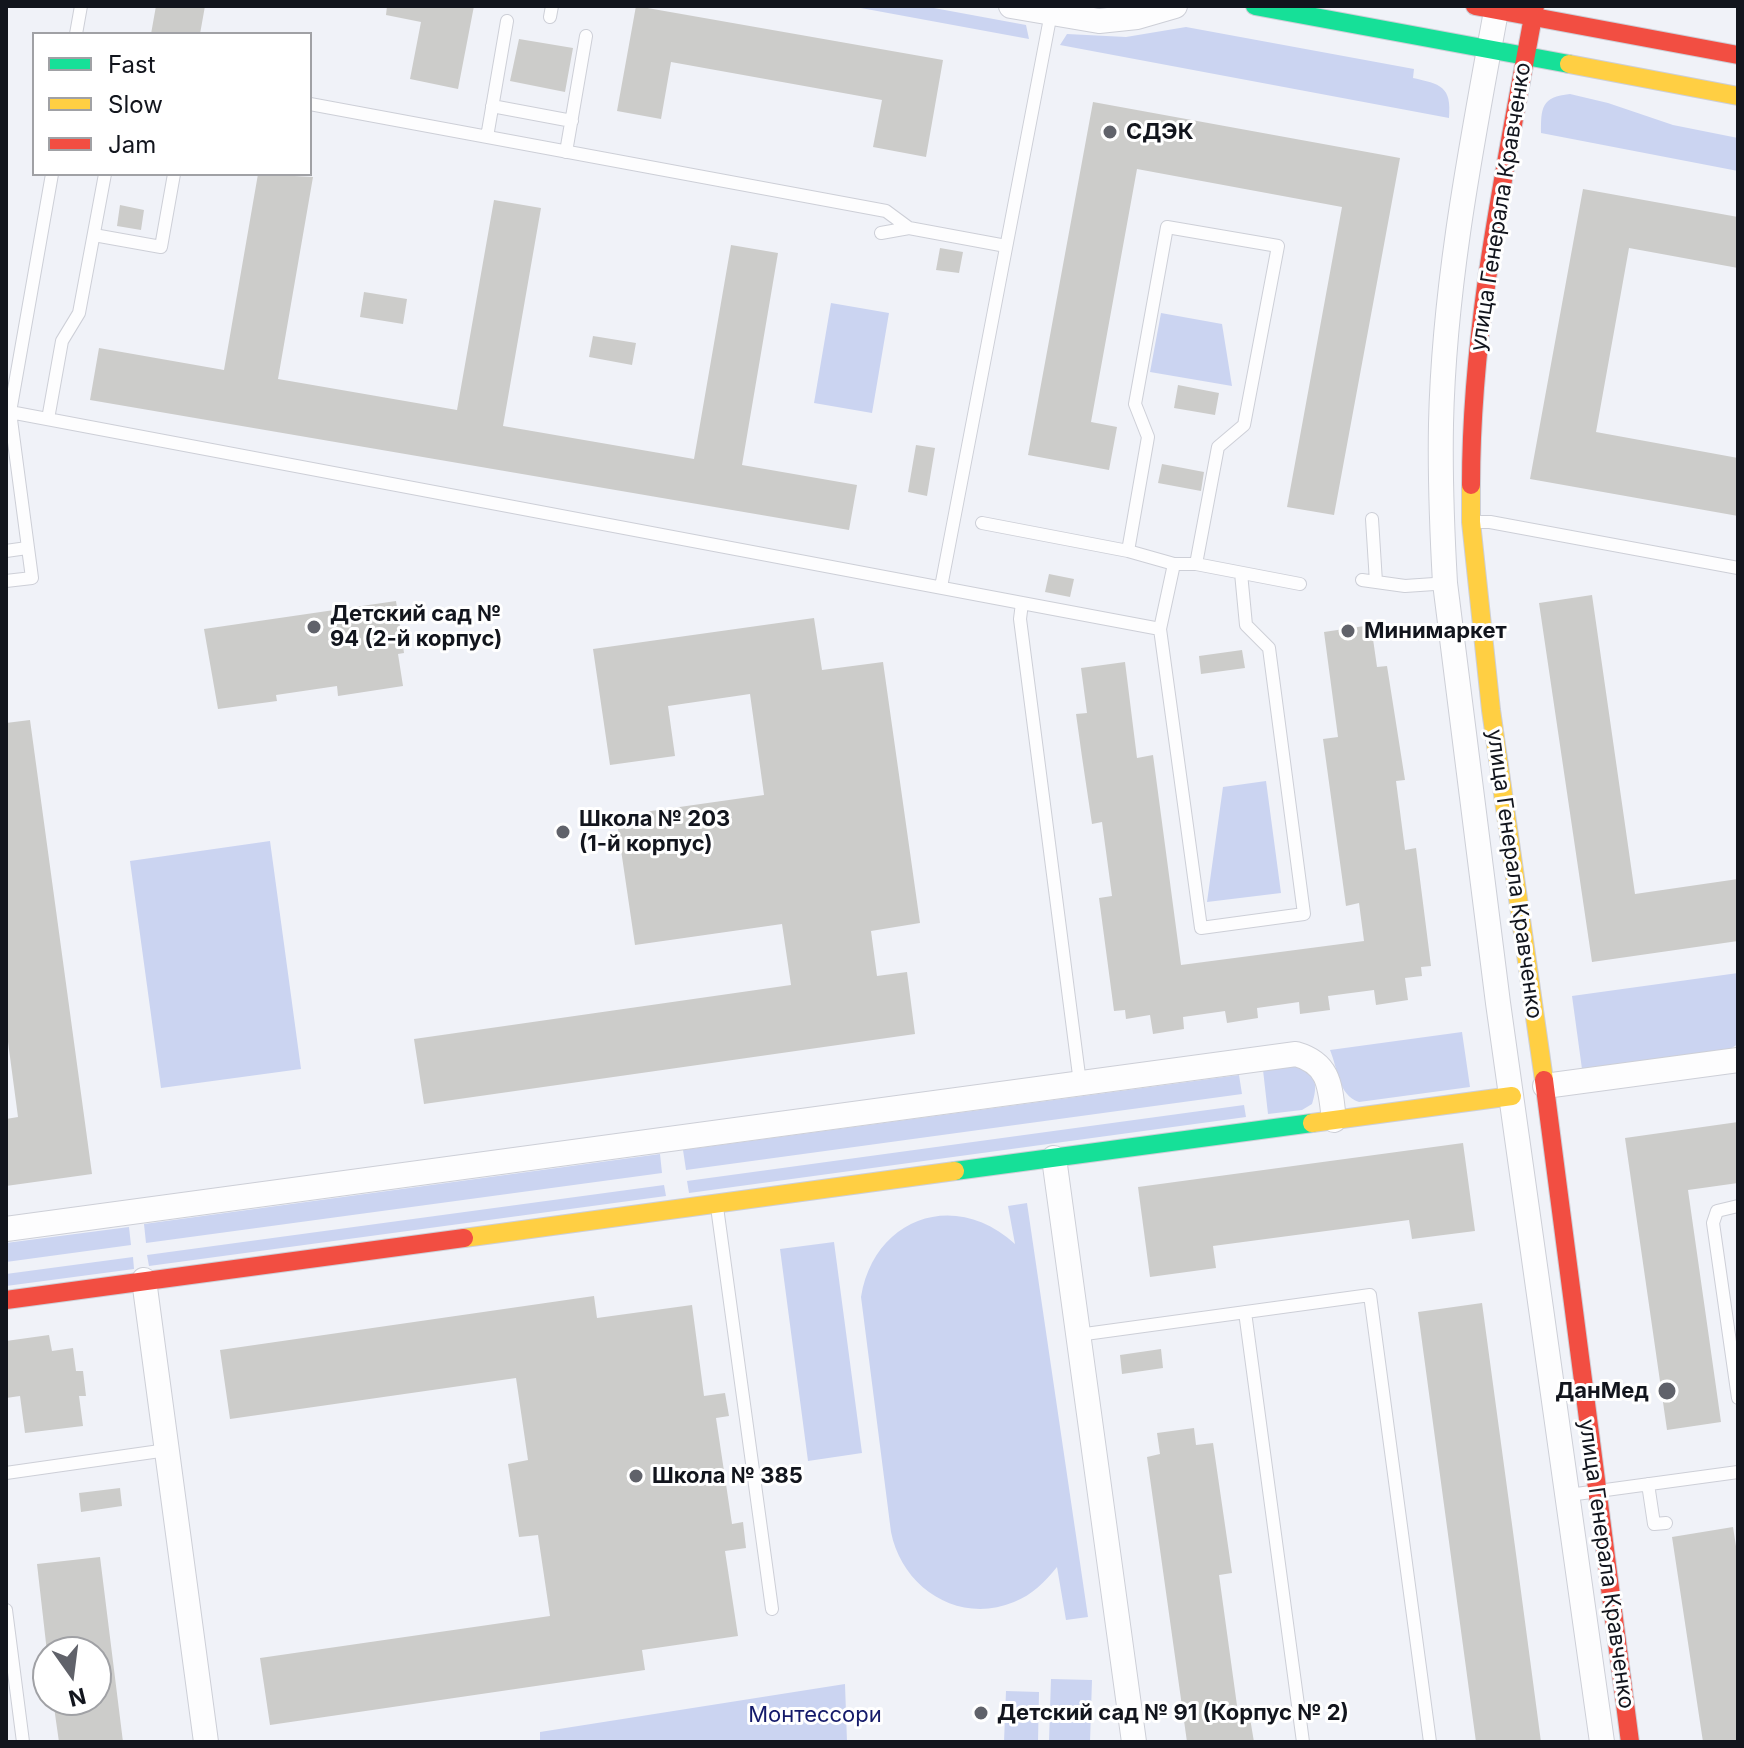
<!DOCTYPE html>
<meta charset="utf-8">
<style>
body{margin:0}
#map{position:relative;width:1744px;height:1748px;overflow:hidden;background:#f0f2f8;font-family:Inter,sans-serif}
canvas{display:block}
.frame{position:absolute;inset:0;border:8px solid #12151d;pointer-events:none}
.legend{position:absolute;left:32px;top:32px;width:280px;height:144px;box-sizing:border-box;background:#fff;border:2px solid #a0a1a5;margin:0;padding:10px 14px;list-style:none;font-size:24px;color:#12151d}
.legend li{display:flex;align-items:center;gap:16px;height:40px}
.legend b{width:40px;border:2px solid #a0a1a5}
.north{position:absolute;left:32px;top:1636px;width:80px;height:80px;box-sizing:border-box;background:#fff;border:2px solid #a0a1a5;border-radius:50%;rotate:166deg;font-size:22px;font-weight:700;line-height:32px;text-align:center;color:#12151d}
.north::after{content:'';display:block;margin:auto;width:28px;height:36px;background:#60626a;clip-path:polygon(50% 0,100% 100%,50% 72%,0 100%)}
</style>
<div id="map">
<canvas width="1744" height="1748"></canvas>
<div class="frame"></div>
<ul class="legend">
<li><b style="height:10px;background:#16e098"></b>Fast</li>
<li><b style="height:10px;background:#ffcf43"></b>Slow</li>
<li><b style="height:10px;background:#f24e42"></b>Jam</li>
</ul>
<div class="north">N</div>
</div>
<script>
const c = document.querySelector('canvas').getContext('2d');
c.lineJoin = 'round';
function fillPath(path, color) {
  c.fillStyle = color;
  c.fill(path, 'evenodd');
}
function trace(path, color, width, dash) {
  c.strokeStyle = color;
  c.lineWidth = width;
  c.lineCap = dash ? 'butt' : 'round';
  c.setLineDash(dash || []);
  c.stroke(path);
}
function drawText(font, color, halo, rows, align = 'center') {
  c.font = font + ' Inter,sans-serif';
  c.lineWidth = 6;
  c.setLineDash([]);
  c.textBaseline = 'middle';
  c.strokeStyle = halo;
  c.fillStyle = color;
  for (const [text, x, y, turn = 0] of rows) {
    c.save();
    c.translate(x, y);
    c.rotate((+turn || 0) * Math.PI / 180);
    c.textAlign = isNaN(turn) ? turn : align;
    if (halo) c.strokeText(text, 0, 0);
    c.fillText(text, 0, 0);
    c.restore();
  }
}
fillPath(new Path2D(`
 M 850,6 L 923,6 L 1026,25 L 1029,39 Z
 M 1186,27 L 1414,69 L 1413,78 C 1440,84 1452,86 1449,118 L 1060,45 L 1067,34 L 1126,37 Z
 M 1570,94 L 1608,103 L 1673,125 L 1738,138 L 1738,171 L 1541,133 C 1541,108 1541,97 1570,94 Z
 M 831,303 L 889,313 L 872,413 L 814,403 Z
 M 1161,313 L 1222,324 L 1232,386 L 1150,372 Z
 M 1266,781 L 1281,893 L 1207,902 L 1223,787 Z
 M 270,841 L 301,1069 L 161,1088 L 130,861 Z
 M 1738,973 L 1738,1044 L 1730,1049 L 1582,1069 L 1572,996 Z
 M 1462,1032 L 1470,1087 L 1359,1102 C 1338,1095 1338,1069 1330,1050 Z
 M 1297,1066 C 1317,1071 1318,1086 1312,1104 L 1302,1110 L 1268,1114 L 1263,1070 Z
 M 1239,1075 L 1242,1094 L 686,1170 L 683,1150 Z
 M 1244,1105 L 1246,1117 L 689,1193 L 687,1181 Z
 M 660,1154 L 662,1173 L 146,1243 L 144,1224 Z
 M 664,1185 L 666,1196 L 149,1266 L 147,1255 Z
 M 1027,1203 L 1088,1617 L 1066,1620 L 1057,1567 C 1045,1582 1032,1595 1014,1602 C 959,1625 902,1588 891,1532 L 861,1297 C 874,1217 956,1189 1015,1244 L 1008,1206 Z
 M 129,1227 L 131,1245 L 6,1262 L 6,1243 Z
 M 834,1242 L 862,1453 L 808,1461 L 780,1249 Z
 M 133,1257 L 134,1269 L 6,1286 L 6,1274 Z
 M 1051,1679 L 1092,1680 L 1090,1742 L 1049,1742 Z
 M 845,1684 L 847,1742 L 540,1742 L 540,1732 Z
 M 1006,1691 L 1039,1692 L 1038,1742 L 1004,1742 Z`), '#cbd4f1');
fillPath(new Path2D(`
 M 156,6 L 205,6 L 200,34 L 151,34 Z
 M 387,6 L 474,6 L 458,89 L 410,79 L 421,22 L 386,15 Z
 M 636,6 L 943,60 L 926,157 L 873,147 L 882,100 L 671,62 L 661,119 L 617,111 Z
 M 519,39 L 573,48 L 565,92 L 510,81 Z
 M 1093,102 L 1400,158 L 1334,515 L 1287,507 L 1342,207 L 1137,169 L 1091,422 L 1117,427 L 1109,470 L 1028,455 Z
 M 258,174 L 313,177 L 278,379 L 457,410 L 494,200 L 541,208 L 503,426 L 694,459 L 731,245 L 778,253 L 742,465 L 857,485 L 849,530 L 90,400 L 99,348 L 224,370 Z
 M 1583,189 L 1738,217 L 1738,268 L 1629,248 L 1596,432 L 1738,458 L 1738,516 L 1530,479 Z
 M 120,205 L 144,210 L 141,230 L 117,226 Z
 M 940,248 L 963,252 L 959,273 L 936,270 Z
 M 364,292 L 407,299 L 403,324 L 360,317 Z
 M 593,336 L 636,343 L 632,365 L 589,357 Z
 M 1178,385 L 1219,393 L 1215,415 L 1174,408 Z
 M 916,445 L 935,448 L 927,496 L 908,492 Z
 M 1162,464 L 1204,472 L 1201,491 L 1158,483 Z
 M 1049,574 L 1074,579 L 1070,597 L 1045,592 Z
 M 1592,595 L 1635,894 L 1738,879 L 1738,941 L 1592,962 L 1539,603 Z
 M 396,601 L 404,653 L 398,654 L 403,686 L 338,696 L 337,686 L 276,695 L 277,701 L 218,709 L 204,629 Z
 M 814,618 L 822,670 L 883,662 L 920,923 L 871,931 L 877,976 L 907,972 L 915,1034 L 424,1104 L 414,1039 L 791,985 L 782,924 L 635,945 L 616,816 L 764,795 L 750,694 L 668,706 L 675,756 L 610,765 L 593,649 Z
 M 1371,625 L 1377,667 L 1387,666 L 1405,780 L 1396,781 L 1405,850 L 1416,848 L 1431,966 L 1421,967 L 1422,976 L 1405,978 L 1408,1000 L 1376,1005 L 1374,990 L 1328,996 L 1330,1010 L 1300,1014 L 1299,1002 L 1257,1008 L 1258,1018 L 1227,1023 L 1225,1011 L 1183,1017 L 1184,1029 L 1153,1034 L 1150,1015 L 1126,1019 L 1125,1010 L 1114,1011 L 1099,898 L 1112,896 L 1102,822 L 1092,824 L 1082,757 L 1076,714 L 1087,713 L 1081,668 L 1125,662 L 1137,758 L 1153,755 L 1181,965 L 1364,941 L 1359,903 L 1346,906 L 1323,739 L 1338,737 L 1324,632 Z
 M 1242,650 L 1245,668 L 1201,674 L 1199,656 Z
 M 30,720 L 92,1174 L 6,1186 L 6,1119 L 18,1117 L 6,1027 L 6,723 Z
 M 1738,1122 L 1738,1183 L 1688,1190 L 1721,1422 L 1667,1430 L 1625,1138 Z
 M 1463,1143 L 1475,1231 L 1412,1239 L 1409,1220 L 1213,1246 L 1216,1268 L 1150,1277 L 1138,1187 Z
 M 594,1296 L 597,1318 L 692,1305 L 704,1396 L 725,1393 L 729,1416 L 716,1418 L 732,1524 L 743,1522 L 746,1548 L 725,1551 L 738,1636 L 642,1650 L 645,1670 L 270,1725 L 260,1658 L 550,1616 L 538,1535 L 519,1537 L 508,1464 L 528,1460 L 516,1378 L 230,1419 L 220,1350 Z
 M 1482,1303 L 1516,1554 L 1541,1742 L 1476,1742 L 1418,1312 Z
 M 49,1335 L 52,1351 L 73,1348 L 76,1371 L 83,1371 L 86,1396 L 79,1396 L 83,1426 L 25,1433 L 20,1396 L 6,1398 L 6,1341 Z
 M 1161,1349 L 1163,1368 L 1122,1374 L 1120,1355 Z
 M 1194,1428 L 1196,1445 L 1213,1443 L 1232,1573 L 1219,1575 L 1239,1720 L 1250,1718 L 1254,1742 L 1187,1742 L 1147,1457 L 1160,1454 L 1157,1433 Z
 M 120,1488 L 122,1506 L 81,1512 L 79,1493 Z
 M 1733,1527 L 1738,1559 L 1738,1742 L 1703,1742 L 1672,1537 Z
 M 100,1557 L 123,1742 L 59,1742 L 53,1700 L 96,1700 L 96,1652 L 47,1652 L 37,1564 Z`), '#ccccca');
const lane = new Path2D(`
 M 550,17 L 552,6
 M 76,34 L 81,6
 M 310,104 L 886,211 L 909,228 L 1006,246
 M 492,106 L 572,121
 M 487,137 L 507,21
 M 566,152 L 586,36
 M 881,233 L 909,228
 M 94,235 L 161,247 L 174,174
 M 10,412 L 1022,603
 M 48,419 L 62,341 L 79,313 L 105,174
 M 1372,519 L 1376,582
 M 1473,522 L 1490,522 L 1738,568
 M 982,523 L 1128,551 L 1174,564
 M 6,551 L 27,548
 M 1128,551 L 1148,437 L 1135,404 L 1167,227 L 1278,246 L 1244,425 L 1218,447 L 1196,564
 M 1241,573 L 1246,625 L 1269,648 L 1304,914 L 1201,928 L 1160,629 L 1174,564 L 1196,564 L 1300,584
 M 1362,580 L 1405,586 L 1449,583
 M 6,581 L 32,578 L 10,412 L 52,174
 M 941,587 L 1051,13
 M 1080,1083 L 1020,619 L 1022,603 L 1160,629
 M 1738,1206 L 1717,1211 L 1713,1223 L 1738,1398
 M 717,1207 L 772,1609
 M 1245,1312 L 1303,1742
 M 1078,1335 L 1370,1295 L 1430,1742
 M 6,1473 L 167,1450
 M 1648,1484 L 1654,1524 L 1666,1523
 M 1569,1495 L 1738,1472
 M 6,1610 L 23,1742`);
const street = new Path2D(`
 M 1011,6 L 1099,21 L 1137,17 L 1175,6
 M 1497,6 C 1472,143 1444,284 1441,424 C 1440,477 1442,530 1445,583 L 1498,1003 L 1602,1742
 M 1545,1086 L 1738,1060
 M 1054,1158 L 1134,1742
 M 6,1229 L 1296,1054 C 1331,1064 1330,1088 1334,1120
 M 144,1280 L 206,1742`);
const fast = new Path2D(`
 M 1255,6 L 1569,64
 M 955,1171 L 1312,1123`);
const slow = new Path2D(`
 M 1569,64 L 1738,96
 M 1471,485 L 1471,522 L 1491,710 L 1544,1080
 M 1312,1123 L 1512,1096
 M 464,1238 L 955,1171`);
const jam = new Path2D(`
 M 1475,6 L 1738,55
 M 1471,485 C 1471,323 1506,165 1535,6
 M 1544,1080 L 1630,1742
 M 6,1300 L 464,1238`);
trace(lane, '#cdcfd7', 14);
trace(street, '#cdcfd7', 26);
trace(fast, '#cdcfd7', 20);
trace(slow, '#cdcfd7', 20);
trace(jam, '#cdcfd7', 20);
trace(lane, '#fdfdfe', 12);
trace(street, '#fdfdfe', 24);
trace(fast, '#16e098', 18);
trace(slow, '#ffcf43', 18);
trace(jam, '#f24e42', 18);
for (const [x, y, r, color] of [
 [1110,132,8,"#60626a"],
 [314,627,8,"#60626a"],
 [1348,631,8,"#60626a"],
 [563,832,8,"#60626a"],
 [1667,1391,10,"#60626a"],
 [636,1476,8,"#60626a"],
 [981,1713,8,"#60626a"]
]) {
  const dot = new Path2D();
  dot.arc(x, y, r, 0, 2 * Math.PI);
  c.fillStyle = color;
  c.fill(dot);
  trace(dot, '#fff', 3);
}
drawText('bold 22px', '#12151d', '#fff', [
 ["СДЭК",1126,132],
 ["Детский сад №",330,614],
 ["94 (2-й корпус)",330,639],
 ["Минимаркет",1364,631],
 ["Школа № 203",579,819],
 ["(1-й корпус)",579,844],
 ["ДанМед",1649,1391,"right"],
 ["Школа № 385",652,1476],
 ["Детский сад № 91 (Корпус № 2)",997,1713]
], 'left');
drawText('22px', '#12151d', '#fff', [
 ["улица Генерала Кравченко",1501,207,-81],
 ["улица Генерала Кравченко",1514,874,82],
 ["улица Генерала Кравченко",1606,1564,82]
]);
drawText('22px', '#141a6a', '#fff', [
 ["Монтессори",815,1715]
]);
</script>
